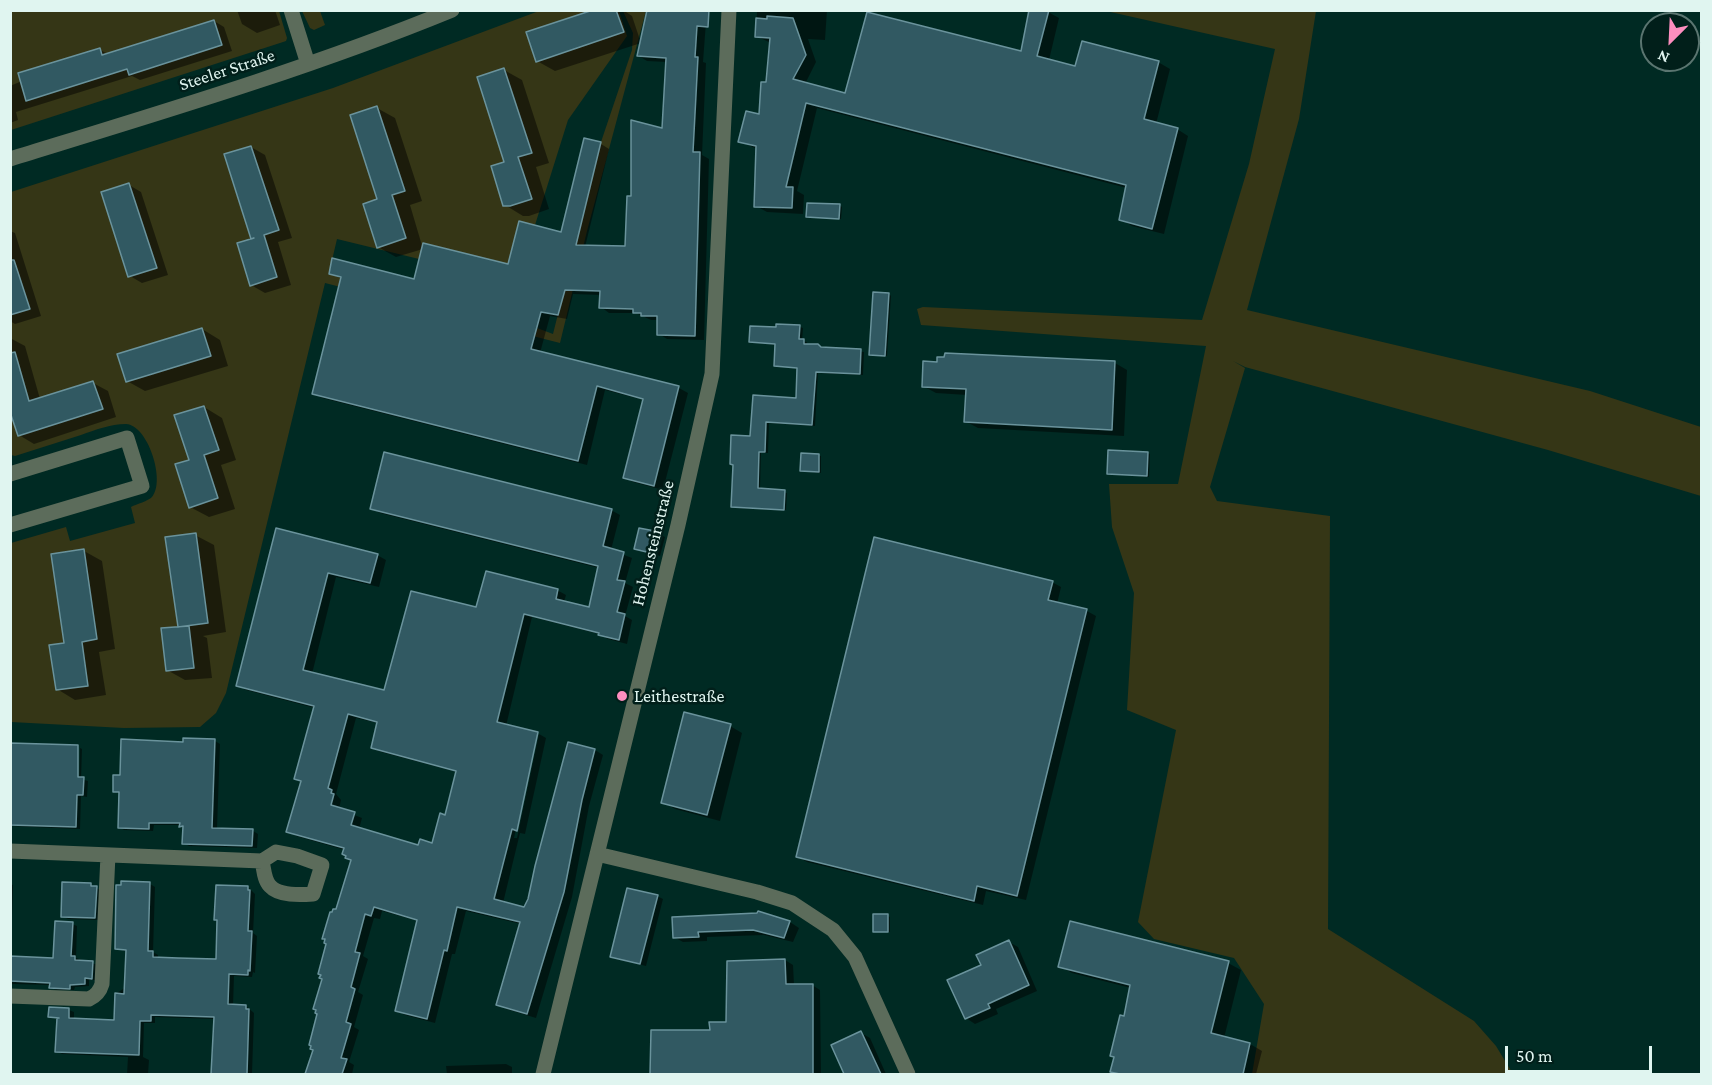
<!DOCTYPE html>
<meta charset="utf-8">
<style>
body{margin:0}
#map{position:relative;width:1712px;height:1085px;overflow:hidden;background:#002a23;font-family:"Crimson Pro",serif}
canvas{display:block}
.frame{position:absolute;inset:0;border:12px solid #e0f5f0;pointer-events:none}
.north{position:absolute;left:1640px;top:12px;width:60px;height:60px;box-sizing:border-box;background:#011f1a;border:2px solid #5a7570;border-radius:50%;rotate:204deg;font-size:16px;font-weight:700;line-height:24px;text-align:center;color:#e0f5f0}
.north::after{content:'';display:block;margin:auto;width:21px;height:27px;background:#fd8ebf;clip-path:polygon(50% 0,100% 100%,50% 72%,0 100%)}
.scale{position:absolute;left:1505px;top:1046px;width:147px;height:27px;box-sizing:border-box;border:3px solid #e0f5f0;border-top:0;padding-left:8px;font-size:18px;line-height:21px;white-space:nowrap;color:#e0f5f0;-webkit-text-stroke:4px #011f1a;paint-order:stroke}
</style>
<div id="map">
<canvas width="1712" height="1085"></canvas>
<div class="frame"></div>
<div class="north">N</div>
<div class="scale">50 m</div>
</div>
<script>
const c = document.querySelector('canvas').getContext('2d');
c.lineJoin = 'round';
function fillPath(path, color) {
  c.fillStyle = color;
  c.fill(path, 'evenodd');
}
function trace(path, color, width, dash) {
  c.strokeStyle = color;
  c.lineWidth = width;
  c.lineCap = dash ? 'butt' : 'round';
  c.setLineDash(dash || []);
  c.stroke(path);
}
function drawText(font, color, halo, rows, align = 'center') {
  c.font = font + ' "Crimson Pro",serif';
  c.lineWidth = 5;
  c.setLineDash([]);
  c.textBaseline = 'middle';
  c.strokeStyle = halo;
  c.fillStyle = color;
  for (const [text, x, y, turn = 0] of rows) {
    c.save();
    c.translate(x, y);
    c.rotate((+turn || 0) * Math.PI / 180);
    c.textAlign = isNaN(turn) ? turn : align;
    if (halo) c.strokeText(text, 0, 0);
    c.fillText(text, 0, 0);
    c.restore();
  }
}
fillPath(new Path2D(`
 M 10,11 L 279,11 L 287,38 L 286,41 L 280,43 L 11,130 Z
 M 302,11 L 320,11 L 325,25 L 314,30 L 310,28 Z
 M 539,11 L 619,11 L 627,36 L 568,120 L 535,225 L 520,221 L 509,264 L 419,259 L 337,239 L 329,273 L 537,328 L 553,334 L 601,142 L 632,50 L 633,33 L 623,11 L 646,11 L 587,231 L 560,343 L 325,283 L 226,693 L 216,713 L 200,727 L 124,728 L 11,722 L 11,543 L 66,527 L 70,541 L 135,523 L 131,507 C 137,504 148,501 152,497 C 166,481 148,425 126,424 C 110,424 95,430 81,435 C 59,442 37,449 15,456 L 11,455 L 11,192 L 333,88 Z
 M 1106,11 L 1316,11 L 1299,119 L 1247,310 L 1590,391 L 1701,427 L 1701,496 L 1548,450 L 1245,367 L 1233,361 L 1245,368 L 1210,487 L 1217,501 L 1330,516 L 1328,929 L 1474,1021 L 1496,1046 L 1513,1074 L 1252,1074 L 1264,1004 L 1234,958 L 1154,939 L 1138,922 L 1176,730 L 1127,710 L 1134,593 L 1112,527 L 1109,484 L 1178,484 L 1206,346 L 921,325 L 917,309 L 923,307 L 1202,320 L 1249,164 L 1275,49 Z`), '#353616');
fillPath(new Path2D(`
 M 237,10 L 275,10 L 280,25 L 257,33 L 242,24 Z
 M 597,10 L 623,10 L 632,16 L 641,43 L 555,71 L 537,61 Z
 M 649,10 L 706,22 L 703,62 L 706,63 L 702,155 L 709,159 L 704,340 L 667,339 L 659,334 L 659,320 L 651,320 L 636,313 L 609,313 L 601,307 L 601,295 L 573,294 L 567,319 L 550,316 L 540,353 L 679,388 L 688,393 L 663,490 L 633,482 L 624,477 L 644,400 L 605,390 L 587,465 L 322,398 L 313,393 L 342,279 L 330,273 L 415,281 L 509,266 L 562,233 L 585,140 L 601,144 L 609,149 L 585,247 L 627,248 L 633,197 L 664,130 L 667,62 L 647,61 L 639,56 Z
 M 757,10 L 827,10 L 825,40 L 808,39 L 816,62 L 805,84 L 846,95 L 869,12 L 865,10 L 870,10 L 869,14 L 1022,53 L 1048,12 L 1059,18 L 1049,60 L 1076,67 L 1158,62 L 1170,69 L 1156,124 L 1177,129 L 1188,136 L 1164,234 L 1132,226 L 1121,219 L 1127,188 L 817,108 L 797,191 L 804,195 L 803,214 L 767,212 L 756,206 L 757,149 L 740,141 L 760,116 L 767,83 L 771,43 L 756,36 Z
 M 214,21 L 224,27 L 232,51 L 140,80 L 132,76 L 16,112 L 18,120 L 10,123 L 10,86 L 99,49 L 109,55 Z
 M 504,70 L 522,80 L 549,163 L 536,167 L 549,209 L 529,216 L 523,216 L 505,205 Z
 M 377,108 L 395,118 L 422,201 L 410,205 L 423,249 L 396,257 L 378,247 Z
 M 251,147 L 265,155 L 292,238 L 278,242 L 291,285 L 265,293 L 251,285 Z
 M 129,185 L 141,192 L 168,275 L 142,283 L 130,276 Z
 M 839,205 L 842,207 L 841,219 L 808,217 Z
 M 10,231 L 15,233 L 41,316 L 15,324 L 10,321 Z
 M 889,294 L 891,296 L 887,356 L 873,355 L 870,354 Z
 M 800,327 L 803,328 L 802,341 L 807,342 L 806,345 L 864,352 L 863,375 L 818,373 L 815,426 L 769,423 L 768,453 L 761,453 L 760,489 L 787,493 L 786,510 L 736,508 L 733,506 L 751,437 L 754,397 L 798,399 L 799,368 L 775,366 L 777,345 L 750,342 Z
 M 202,329 L 220,340 L 228,366 L 145,391 L 127,381 Z
 M 10,338 L 25,346 L 40,399 L 93,383 L 108,391 L 116,417 L 34,444 L 19,435 L 10,393 Z
 M 1115,363 L 1127,370 L 1124,436 L 978,428 L 965,421 L 967,395 L 936,393 L 923,386 Z
 M 204,407 L 222,418 L 236,460 L 221,465 L 235,509 L 209,517 L 190,507 L 191,461 Z
 M 1148,453 L 1150,454 L 1149,477 L 1109,473 Z
 M 802,455 L 821,456 L 821,473 L 802,471 Z
 M 372,508 L 611,510 L 620,515 L 611,550 L 632,558 L 625,583 L 633,587 L 625,616 L 632,620 L 627,644 L 608,639 L 599,634 L 532,617 L 506,726 L 538,733 L 514,838 L 517,838 L 539,734 L 546,738 L 525,834 L 520,833 L 503,903 L 525,909 L 529,900 L 569,744 L 595,750 L 603,755 L 589,806 L 572,897 L 536,1018 L 506,1009 L 498,1005 L 521,924 L 466,911 L 455,954 L 452,954 L 435,1023 L 405,1015 L 396,1010 L 418,921 L 382,911 L 380,919 L 374,918 L 363,956 L 368,959 L 358,992 L 363,995 L 354,1027 L 359,1030 L 349,1062 L 354,1065 L 352,1074 L 307,1074 L 314,1049 L 323,979 L 337,911 L 352,860 L 345,850 L 296,836 L 288,831 L 302,782 L 296,778 L 315,708 L 246,690 L 238,685 L 277,530 L 377,555 L 386,560 L 379,587 L 336,577 L 312,674 L 385,692 L 477,609 L 557,590 L 566,595 L 564,602 L 590,608 L 599,568 L 380,513 ZM 356,718 L 378,723 L 373,748 L 381,752 L 457,772 L 447,817 L 433,844 L 419,847 L 359,829 L 362,818 L 339,809 L 341,800 L 336,794 Z
 M 659,534 L 665,537 L 660,556 L 636,548 Z
 M 195,535 L 214,545 L 226,632 L 203,636 L 207,638 L 212,678 L 185,680 L 167,670 L 183,628 L 179,626 Z
 M 84,551 L 102,561 L 115,649 L 99,652 L 106,695 L 75,700 L 57,689 Z
 M 1052,582 L 1061,587 L 1057,604 L 1087,611 L 1096,616 L 1026,900 L 986,891 L 983,905 L 807,862 L 798,857 Z
 M 730,726 L 742,733 L 720,821 L 675,809 L 663,802 Z
 M 215,741 L 220,744 L 217,829 L 253,831 L 258,834 L 257,848 L 189,846 L 184,843 L 184,827 L 181,825 L 154,825 L 153,831 L 124,830 L 119,827 L 121,795 L 115,791 L 121,776 L 184,743 Z
 M 10,744 L 76,785 L 79,785 L 80,748 L 82,749 L 81,779 L 88,781 L 87,797 L 81,796 L 80,829 L 10,826 Z
 M 10,884 L 13,885 L 12,917 L 10,917 Z
 M 150,884 L 155,887 L 153,952 L 158,955 L 158,958 L 217,960 L 248,887 L 255,894 L 253,933 L 257,936 L 255,973 L 253,972 L 252,977 L 234,976 L 233,1006 L 246,1006 L 254,1013 L 252,1074 L 213,1074 L 215,1019 L 155,1017 L 155,1023 L 144,1023 L 143,1057 L 149,1060 L 148,1074 L 127,1074 L 128,1057 L 62,1054 L 57,1051 L 58,1019 L 50,1016 L 69,1010 L 74,1012 L 74,1020 L 116,1021 L 117,993 L 126,987 L 127,952 L 117,948 Z
 M 91,885 L 102,891 L 101,920 L 68,919 L 62,916 Z
 M 657,896 L 663,899 L 646,966 L 617,959 L 612,956 Z
 M 888,916 L 890,917 L 890,932 L 875,931 Z
 M 673,918 L 790,922 L 799,928 L 793,942 L 764,935 L 707,937 L 707,941 L 683,942 L 674,937 Z
 M 72,924 L 77,926 L 76,958 L 98,965 L 97,980 L 89,980 L 89,986 L 75,987 L 74,990 L 56,990 L 51,987 L 51,985 L 10,984 L 10,956 L 54,959 Z
 M 1009,942 L 1018,947 L 1037,991 L 996,1009 L 998,1014 L 975,1024 L 966,1018 L 982,966 Z
 M 785,960 L 793,965 L 794,985 L 812,985 L 820,990 L 821,1074 L 652,1074 L 652,1031 L 711,1031 L 728,1023 Z
 M 1228,963 L 1241,970 L 1224,1038 L 1250,1044 L 1262,1051 L 1256,1074 L 1117,1074 L 1112,1071 L 1131,988 L 1072,973 L 1060,966 Z
 M 861,1033 L 870,1038 L 886,1074 L 845,1074 L 833,1046 Z
 M 506,1064 L 512,1067 L 512,1074 L 447,1074 L 446,1066 Z`), '#0007');
const building = new Path2D(`
 M 593,10 L 616,10 L 624,32 L 536,62 L 526,32 Z
 M 647,10 L 709,10 L 708,27 L 697,26 L 695,57 L 698,57 L 693,152 L 700,152 L 695,336 L 657,335 L 657,316 L 641,316 L 641,313 L 633,313 L 633,309 L 599,308 L 600,291 L 565,290 L 558,315 L 541,312 L 531,349 L 679,386 L 654,486 L 623,478 L 643,399 L 597,386 L 578,461 L 312,394 L 341,277 L 329,274 L 332,258 L 414,279 L 423,243 L 508,264 L 519,221 L 561,232 L 584,138 L 601,142 L 576,245 L 625,246 L 627,196 L 631,196 L 631,120 L 662,128 L 666,58 L 637,56 Z
 M 1029,10 L 1049,10 L 1037,56 L 1075,66 L 1082,41 L 1159,61 L 1144,119 L 1178,128 L 1152,229 L 1119,220 L 1126,185 L 806,103 L 786,187 L 793,187 L 792,208 L 754,207 L 756,146 L 738,142 L 746,111 L 759,114 L 761,82 L 766,82 L 770,38 L 755,37 L 756,18 L 767,19 L 767,16 L 793,18 L 806,55 L 793,79 L 845,93 L 867,12 L 1021,51 Z
 M 214,20 L 222,45 L 129,75 L 127,69 L 26,101 L 18,73 L 100,48 L 102,55 Z
 M 504,68 L 532,153 L 518,157 L 532,199 L 510,206 L 503,206 L 491,166 L 504,162 L 477,77 Z
 M 377,106 L 405,191 L 392,195 L 406,238 L 377,248 L 363,204 L 377,199 L 350,115 Z
 M 251,146 L 279,230 L 264,235 L 277,277 L 250,286 L 237,243 L 254,238 L 251,239 L 224,154 Z
 M 129,183 L 157,268 L 128,277 L 101,192 Z
 M 807,203 L 840,204 L 839,219 L 806,217 Z
 M 10,260 L 14,260 L 30,309 L 10,315 Z
 M 873,292 L 889,293 L 885,356 L 869,355 Z
 M 776,324 L 800,325 L 799,339 L 804,339 L 804,344 L 818,344 L 821,347 L 861,349 L 860,374 L 816,372 L 812,425 L 766,422 L 765,452 L 759,452 L 758,488 L 785,490 L 784,510 L 731,507 L 733,465 L 730,464 L 731,435 L 750,436 L 753,395 L 796,398 L 797,368 L 774,366 L 775,344 L 749,342 L 750,326 L 776,327 Z
 M 202,328 L 211,356 L 126,382 L 117,354 Z
 M 15,352 L 29,401 L 93,381 L 103,409 L 18,436 L 10,412 L 10,353 Z
 M 945,353 L 1115,361 L 1112,430 L 964,422 L 966,389 L 922,387 L 923,361 L 937,362 L 937,357 L 944,357 Z
 M 204,406 L 219,450 L 204,455 L 218,498 L 189,508 L 175,464 L 189,460 L 174,415 Z
 M 1108,450 L 1148,452 L 1147,476 L 1107,474 Z
 M 384,452 L 612,509 L 603,546 L 624,552 L 617,580 L 625,581 L 617,612 L 625,614 L 619,640 L 598,635 L 599,633 L 524,614 L 497,722 L 538,732 L 517,831 L 512,829 L 494,899 L 524,907 L 528,899 L 535,866 L 568,742 L 595,749 L 582,800 L 564,892 L 527,1014 L 496,1005 L 520,922 L 457,907 L 447,951 L 444,950 L 427,1019 L 395,1011 L 417,920 L 374,907 L 371,916 L 365,914 L 355,952 L 360,953 L 351,987 L 355,989 L 346,1022 L 351,1024 L 341,1058 L 347,1059 L 342,1074 L 305,1074 L 313,1050 L 310,1049 L 311,1046 L 309,1045 L 317,1014 L 315,1013 L 316,1010 L 313,1009 L 322,979 L 319,978 L 321,975 L 318,974 L 326,944 L 324,943 L 325,939 L 322,939 L 330,912 L 332,912 L 333,909 L 336,909 L 351,860 L 345,858 L 346,856 L 342,854 L 344,848 L 286,832 L 301,781 L 294,779 L 314,706 L 236,686 L 276,528 L 378,554 L 370,583 L 328,573 L 303,670 L 384,690 L 411,591 L 476,607 L 486,571 L 558,589 L 556,599 L 589,607 L 598,566 L 370,509 ZM 348,714 L 377,722 L 371,748 L 456,771 L 445,815 L 440,813 L 432,843 L 420,839 L 418,845 L 351,825 L 355,812 L 331,805 L 334,794 L 331,793 L 332,790 L 328,788 Z
 M 801,453 L 819,454 L 819,472 L 800,471 Z
 M 639,528 L 660,532 L 655,554 L 634,549 Z
 M 196,533 L 208,623 L 178,627 L 165,537 Z
 M 874,537 L 1053,581 L 1048,600 L 1087,609 L 1017,896 L 977,886 L 974,901 L 796,857 Z
 M 84,549 L 97,639 L 82,642 L 88,686 L 56,690 L 49,645 L 64,643 L 51,554 Z
 M 189,626 L 194,668 L 166,671 L 161,628 Z
 M 684,712 L 731,724 L 707,815 L 661,803 Z
 M 183,738 L 215,739 L 212,828 L 253,829 L 252,846 L 182,844 L 183,826 L 179,827 L 180,823 L 149,823 L 149,829 L 118,828 L 119,792 L 113,792 L 113,775 L 120,775 L 121,739 L 183,742 Z
 M 10,743 L 78,745 L 78,777 L 84,777 L 83,795 L 77,795 L 76,827 L 10,825 Z
 M 121,881 L 150,882 L 148,951 L 153,951 L 153,957 L 178,958 L 216,959 L 217,920 L 214,920 L 216,885 L 248,886 L 248,890 L 250,890 L 248,931 L 252,931 L 250,971 L 248,970 L 248,975 L 229,974 L 228,1004 L 246,1005 L 246,1009 L 249,1009 L 247,1074 L 211,1074 L 214,1017 L 151,1015 L 151,1021 L 140,1021 L 139,1055 L 55,1052 L 57,1018 L 59,1018 L 48,1017 L 49,1007 L 69,1008 L 69,1018 L 114,1020 L 115,993 L 124,994 L 126,950 L 115,949 L 116,885 L 121,885 Z
 M 62,882 L 91,883 L 91,886 L 97,886 L 95,918 L 61,917 Z
 M 627,888 L 658,895 L 640,964 L 610,957 Z
 M 758,911 L 790,921 L 784,938 L 753,930 L 698,932 L 699,937 L 673,938 L 672,917 L 757,913 Z
 M 873,914 L 888,914 L 888,932 L 873,932 Z
 M 55,921 L 73,922 L 71,956 L 75,956 L 75,960 L 93,961 L 92,979 L 85,978 L 85,984 L 70,985 L 70,989 L 49,988 L 50,983 L 10,981 L 10,956 L 53,958 Z
 M 1070,921 L 1229,961 L 1211,1033 L 1250,1043 L 1243,1074 L 1120,1074 L 1110,1072 L 1114,1057 L 1110,1056 L 1120,1015 L 1124,1016 L 1130,985 L 1058,967 Z
 M 1009,940 L 1029,985 L 988,1004 L 990,1008 L 965,1019 L 947,980 L 981,965 L 976,955 Z
 M 785,959 L 786,984 L 813,984 L 813,1074 L 650,1074 L 651,1030 L 710,1030 L 709,1022 L 726,1022 L 727,961 Z
 M 861,1031 L 881,1074 L 844,1074 L 831,1045 Z`);
fillPath(building, '#315962');
trace(building, '#6a939c', 1.5);
trace(new Path2D(`
 M 291,10 L 308,64
 M 10,159 C 159,113 308,69 452,10
 M 10,474 L 127,438 L 142,486 L 10,525
 M 10,851 L 262,861 C 264,869 264,880 270,886 C 279,896 300,895 313,894 L 322,865 L 297,856 L 276,852 L 262,861
 M 597,854 L 757,892 L 792,903 L 833,930 L 855,957 L 908,1074
 M 10,996 L 89,999 C 96,996 100,991 102,984 L 108,855
 M 543,1074 L 678,525 L 712,374 L 729,10`), '#5c6c5b', 15);
for (const [x, y, r, color] of [
 [622,696,6,"#fd8ebf"]
]) {
  const dot = new Path2D();
  dot.arc(x, y, r, 0, 2 * Math.PI);
  c.fillStyle = color;
  c.fill(dot);
  trace(dot, '#011f1a', 2);
}
drawText('18px', '#e0f5f0', '#011f1a', [
 ["Steeler Straße",227,70,-18],
 ["Hohensteinstraße",653,543,-76]
]);
drawText('18px', '#e0f5f0', '#011f1a', [
 ["Leithestraße",634,696]
], 'left');
</script>
